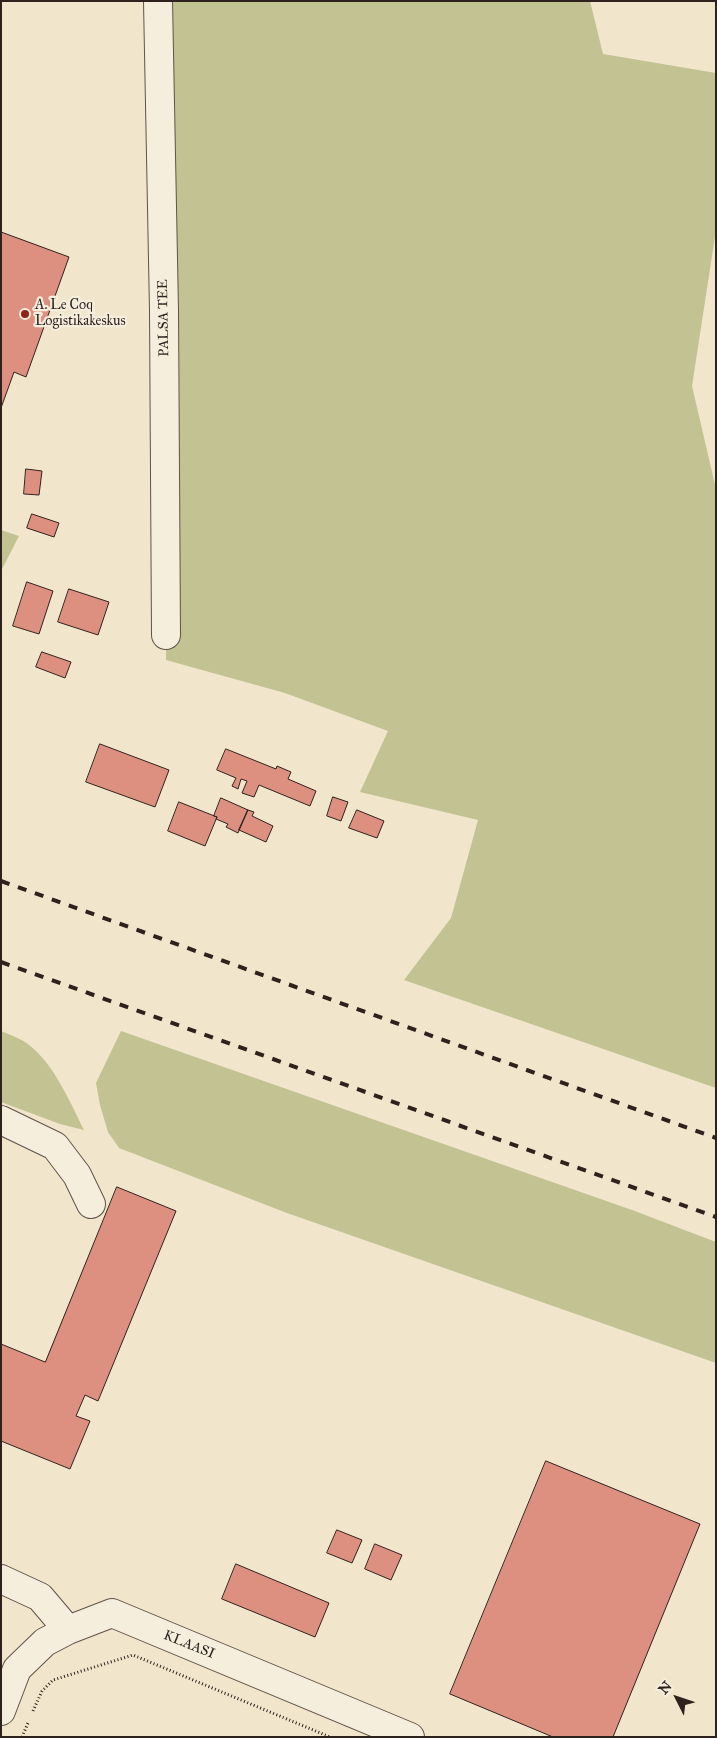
<!DOCTYPE html>
<style>
body{margin:0}
#map{position:relative;width:717px;height:1738px;overflow:hidden;background:#f1e5cb;font-family:"IM FELL Great Primer",serif}
canvas{display:block}
.frame{position:absolute;inset:0;border:2px solid #2f221d;pointer-events:none}
.north{position:absolute;left:652px;top:1673px;width:50px;height:50px;-webkit-text-stroke:4px #f6eedd;paint-order:stroke;rotate:311deg;font-size:14px;font-weight:700;line-height:20px;text-align:center;color:#2f221d}
.north::after{content:'';display:block;margin:auto;width:18px;height:22px;background:#2f221d;clip-path:polygon(50% 0,100% 100%,50% 72%,0 100%)}
</style>
<div id="map">
<canvas width="717" height="1738"></canvas>
<div class="frame"></div>
<div class="north">N</div>
</div>
<script>
const c = document.querySelector('canvas').getContext('2d');
c.lineJoin = 'round';
function fillPath(path, color) {
  c.fillStyle = color;
  c.fill(path, 'evenodd');
}
function trace(path, color, width, dash) {
  c.strokeStyle = color;
  c.lineWidth = width;
  c.lineCap = dash ? 'butt' : 'round';
  c.setLineDash(dash || []);
  c.stroke(path);
}
function drawText(font, color, halo, rows, align = 'center') {
  c.font = font + ' "IM FELL Great Primer",serif';
  c.lineWidth = 4.5;
  c.setLineDash([]);
  c.textBaseline = 'middle';
  c.strokeStyle = halo;
  c.fillStyle = color;
  for (const [text, x, y, turn = 0] of rows) {
    c.save();
    c.translate(x, y);
    c.rotate((+turn || 0) * Math.PI / 180);
    c.textAlign = isNaN(turn) ? turn : align;
    if (halo) c.strokeText(text, 0, 0);
    c.fillText(text, 0, 0);
    c.restore();
  }
}
fillPath(new Path2D(`
 M 171,1 L 590,1 L 603,54 L 716,73 L 716,230 L 692,386 L 716,489 L 716,1088 L 404,980 L 451,918 L 478,820 L 360,792 L 388,731 L 285,693 L 166,660 Z
 M 1,530 L 19,536 L 1,571 Z
 M 1,1031 C 10,1035 22,1039 29,1045 C 54,1064 70,1102 84,1130 L 60,1124 L 1,1102 Z
 M 121,1031 L 632,1210 L 716,1242 L 716,1363 L 287,1213 L 119,1148 L 108,1132 L 100,1105 L 96,1083 Z`), '#c2c292');
const building = new Path2D(`
 M 1,232 L 69,257 L 26,377 L 14,372 L 1,408 Z
 M 26,469 L 42,471 L 39,495 L 24,494 Z
 M 32,514 L 59,523 L 54,537 L 27,528 Z
 M 27,582 L 53,591 L 39,634 L 13,626 Z
 M 69,589 L 109,602 L 98,635 L 58,622 Z
 M 42,652 L 71,662 L 65,678 L 36,667 Z
 M 100,744 L 169,770 L 155,807 L 86,782 Z
 M 226,749 L 276,769 L 277,766 L 291,772 L 288,779 L 316,791 L 310,806 L 259,785 L 254,797 L 242,793 L 247,781 L 241,779 L 238,789 L 232,786 L 236,778 L 217,770 Z
 M 333,797 L 348,802 L 341,821 L 327,816 Z
 M 221,798 L 248,810 L 238,833 L 226,827 L 228,824 L 216,819 L 217,817 L 214,816 Z
 M 179,802 L 217,817 L 205,846 L 168,831 Z
 M 248,810 L 254,812 L 252,816 L 273,826 L 266,842 L 239,830 Z
 M 357,810 L 384,821 L 377,838 L 349,828 Z
 M 117,1187 L 176,1211 L 98,1401 L 85,1395 L 76,1416 L 90,1421 L 70,1469 L 1,1441 L 1,1344 L 45,1362 Z
 M 546,1461 L 700,1524 L 613,1737 L 553,1737 L 450,1694 Z
 M 337,1530 L 362,1540 L 352,1563 L 327,1553 Z
 M 375,1544 L 402,1555 L 391,1580 L 365,1569 Z
 M 236,1564 L 329,1603 L 315,1637 L 222,1599 Z`);
fillPath(building, '#de9080');
trace(building, '#2f221d', 1);
const minor = new Path2D(`
 M 158,1 L 164,311 L 166,635
 M 1,1120 L 55,1146 L 77,1175 L 91,1204
 M 1,1579 L 40,1597 L 68,1630
 M 1,1711 L 17,1669 L 45,1642 L 68,1630 L 112,1613 L 410,1737`);
trace(minor, '#605348', 30);
trace(new Path2D(`
 M 33,1711 L 42,1691 L 53,1680 L 133,1655 L 330,1737
 M 22,1737 L 28,1723`), '#2f221d', 3, [1, 2.5]);
trace(minor, '#f6eedd', 28);
trace(new Path2D(`
 M 1,881 L 716,1138
 M 1,962 L 716,1217`), '#2f221d', 4, [9, 9]);
for (const [x, y, r, color] of [
 [25,314,5,"#8f2418"]
]) {
  const dot = new Path2D();
  dot.arc(x, y, r, 0, 2 * Math.PI);
  c.fillStyle = color;
  c.fill(dot);
  trace(dot, '#f6eedd', 2);
}
drawText('14px', '#2f221d', '#f6eedd', [
 ["A. Le Coq",35,306],
 ["Logistikakeskus",35,322]
], 'left');
drawText('14px', '#2f221d', '#f6eedd', [
 ["PALSA TEE",164,318,-91],
 ["KLAASI",189,1645,22]
]);
</script>
